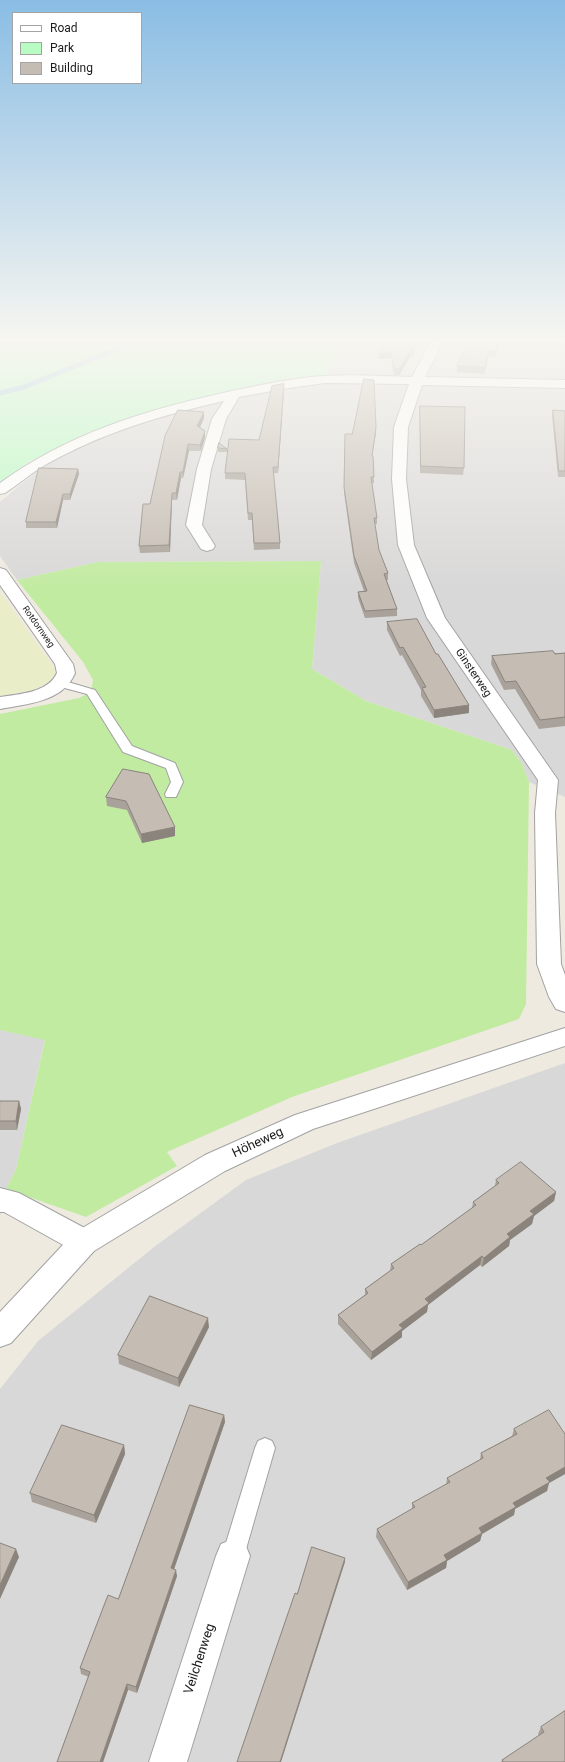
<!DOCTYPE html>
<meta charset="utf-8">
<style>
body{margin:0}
#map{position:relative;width:565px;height:1762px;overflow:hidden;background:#eeeae0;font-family:Roboto,sans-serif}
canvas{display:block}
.legend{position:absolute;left:12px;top:12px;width:130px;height:72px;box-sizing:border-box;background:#fff;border:1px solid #a4a4a4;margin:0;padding:5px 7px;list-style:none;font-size:12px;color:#1b1b1b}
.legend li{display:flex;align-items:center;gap:8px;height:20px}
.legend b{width:20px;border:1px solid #a4a4a4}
</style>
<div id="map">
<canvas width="565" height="1762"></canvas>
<ul class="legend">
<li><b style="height:5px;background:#fff"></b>Road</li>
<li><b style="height:11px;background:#b9fcc2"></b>Park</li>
<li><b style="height:11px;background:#c5bcb3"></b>Building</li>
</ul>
</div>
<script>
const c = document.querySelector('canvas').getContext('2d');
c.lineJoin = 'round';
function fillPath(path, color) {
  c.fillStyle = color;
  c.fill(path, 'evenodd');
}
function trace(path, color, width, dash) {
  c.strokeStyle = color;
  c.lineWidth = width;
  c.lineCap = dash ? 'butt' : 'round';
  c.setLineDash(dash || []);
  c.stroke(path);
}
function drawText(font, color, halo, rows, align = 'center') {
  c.font = font + ' Roboto,sans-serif';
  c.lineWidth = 3.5;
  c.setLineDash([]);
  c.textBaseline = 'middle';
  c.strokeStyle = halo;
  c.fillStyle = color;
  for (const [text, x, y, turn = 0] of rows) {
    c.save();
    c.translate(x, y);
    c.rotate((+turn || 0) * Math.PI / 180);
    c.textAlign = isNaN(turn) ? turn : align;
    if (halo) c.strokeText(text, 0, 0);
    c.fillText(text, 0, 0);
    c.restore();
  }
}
fillPath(new Path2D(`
 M 339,340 L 565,340 L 565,379 L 325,375 L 335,354 Z
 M 322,382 L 565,387 L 565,810 L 565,797 L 529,782 L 522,764 L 512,750 L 366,701 L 312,669 L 321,561 L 98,562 L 17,580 L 0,556 L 0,502 L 45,464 L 99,438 L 169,412 L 235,397 Z
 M 0,1030 L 45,1039 L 16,1169 L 6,1189 L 0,1216 Z
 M 565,1063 L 565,1762 L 0,1762 L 0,1389 L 38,1341 L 154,1247 L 246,1180 L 337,1143 Z`), '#d9d8d8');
fillPath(new Path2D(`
 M 0,592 L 52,665 L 56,673 L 50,681 L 33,690 L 0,696 Z`), '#e9eec9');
fillPath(new Path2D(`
 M 321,561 L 312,669 L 366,701 L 512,750 L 522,764 L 529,782 L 526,1004 L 519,1019 L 292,1097 L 167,1152 L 177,1166 L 86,1217 L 6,1189 L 16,1169 L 45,1040 L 0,1030 L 0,714 L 79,698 L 91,692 L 93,680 L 83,662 L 17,580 L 98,562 Z`), '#c2eba2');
fillPath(new Path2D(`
 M 0,340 L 339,340 L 335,354 L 325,375 L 256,387 L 90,434 L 30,461 L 0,484 Z`), '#b9fcc2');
trace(new Path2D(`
 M 0,393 L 24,387 L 139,340`), '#9dcbde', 5);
const service = new Path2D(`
 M 61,680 L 95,690 L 132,746 L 175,763 L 183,782 L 176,797 L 166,797 L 165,794 L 171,782 L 166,768 L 123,752 L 87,694 L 57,686 L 55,684 L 57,682 Z
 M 265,1438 L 272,1441 L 275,1448 L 244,1556 L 241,1564 L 233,1567 L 225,1564 L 222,1556 L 255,1448 L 258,1441 Z`);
const minor = new Path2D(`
 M 432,340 L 444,340 L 425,377 L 565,380 L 565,388 L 422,385 L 408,427 L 406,479 L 414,545 L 445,618 L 558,780 L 555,813 L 561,964 L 565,975 L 565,1012 L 556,1009 L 549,997 L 537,964 L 535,813 L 538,780 L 427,618 L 398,545 L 392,479 L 394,427 L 409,384 L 325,383 L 289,388 L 239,397 L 226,419 L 211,469 L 202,525 L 215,546 L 213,549 L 207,551 L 201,549 L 186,525 L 197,469 L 212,419 L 224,401 C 162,415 101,433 45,465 C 31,473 19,484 5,493 L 0,494 L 0,483 C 68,434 142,411 223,393 C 256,386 290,378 324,376 C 353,374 383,376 412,377 Z
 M 0,568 L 6,570 L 73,664 L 75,673 C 63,702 27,704 0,709 L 0,697 C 19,694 48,693 57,673 L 55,664 L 0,585 Z
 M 0,1188 L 19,1193 L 94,1233 L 98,1242 L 94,1251 L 84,1254 L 74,1251 L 4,1212 L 0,1212 Z
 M 233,1539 L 245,1544 L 250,1556 L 187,1762 L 149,1762 L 216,1556 L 221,1544 Z`);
const tertiary = new Path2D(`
 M 565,1028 L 565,1046 L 313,1129 L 225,1171 L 94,1251 L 11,1343 L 0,1347 L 0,1312 L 74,1233 L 205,1155 L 295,1115 Z`);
trace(service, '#a2a2a2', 2);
trace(minor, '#a2a2a2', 2);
trace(tertiary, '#a2a2a2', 2);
fillPath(service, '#fff');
fillPath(minor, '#fff');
fillPath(tertiary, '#fff');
fillPath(new Path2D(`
 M 385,340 L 425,340 L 424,341 L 418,340 L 412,357 L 410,357 L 399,375 L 394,375 L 391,358 L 379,359 L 379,354 Z
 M 471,340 L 505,340 L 504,342 L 500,342 L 495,357 L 488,357 L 485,374 L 457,372 L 457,366 Z
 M 284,390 L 278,473 L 273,473 L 280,543 L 280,549 L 254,550 L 252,520 L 248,520 L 245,480 L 225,479 L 225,473 L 259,440 Z
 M 420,406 L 464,468 L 463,475 L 420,473 Z
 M 553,410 L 565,411 L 565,477 L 558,477 L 552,416 Z
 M 204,412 L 204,418 L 200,427 L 205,431 L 205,437 L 201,451 L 189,451 L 183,478 L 181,478 L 177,500 L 172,500 L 170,552 L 140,553 L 139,546 L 150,504 Z
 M 376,433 L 372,456 L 374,477 L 374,483 L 372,483 L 377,518 L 377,524 L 375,524 L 379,550 L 388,573 L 388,580 L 386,580 L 397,609 L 397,616 L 365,618 L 358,598 L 358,592 L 364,591 L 354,563 L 344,493 L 345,440 L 352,434 Z
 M 218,448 L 227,449 L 227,452 L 218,452 Z
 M 78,469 L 79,474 L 70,500 L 63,500 L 57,528 L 26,528 L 26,522 Z
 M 387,622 L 436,654 L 469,713 L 434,718 L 421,696 L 421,690 L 402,655 L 400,656 L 387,630 Z
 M 565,653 L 565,726 L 539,729 L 515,689 L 504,690 L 491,664 L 492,656 Z
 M 123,769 L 175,836 L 142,843 L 127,810 L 107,806 L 106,797 Z
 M 0,1101 L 19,1101 L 21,1109 L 17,1130 L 0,1130 Z
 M 496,1180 L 556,1192 L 554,1201 L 534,1216 L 532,1224 L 510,1240 L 509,1246 L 482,1267 L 480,1265 L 428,1305 L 427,1312 L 402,1331 L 402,1337 L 371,1360 L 338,1324 L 338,1315 L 365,1295 L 365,1289 L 390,1271 L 391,1264 L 421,1245 L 472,1208 L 473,1202 L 495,1186 Z
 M 209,1327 L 179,1387 L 119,1364 L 118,1355 Z
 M 224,1415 L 225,1422 L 174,1569 L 177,1576 L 137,1693 L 128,1690 L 103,1762 L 57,1762 L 89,1677 L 81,1674 L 80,1668 L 118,1599 Z
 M 514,1429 L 565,1434 L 565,1474 L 549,1483 L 547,1491 L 515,1509 L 514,1515 L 482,1534 L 480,1541 L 447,1561 L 446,1568 L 407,1590 L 376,1537 L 377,1529 L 412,1510 L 412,1503 L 446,1485 L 447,1478 L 480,1460 L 481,1453 L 512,1436 Z
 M 124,1445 L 125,1454 L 96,1523 L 32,1502 L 30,1493 Z
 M 541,1727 L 565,1762 L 501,1762 L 502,1760 L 539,1736 L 538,1734 Z`), '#a9a29a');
fillPath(new Path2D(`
 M 416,340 L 418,340 L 412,357 L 412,351 Z
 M 499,340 L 500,340 L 500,342 L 495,357 L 495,352 Z
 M 410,351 L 410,357 L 399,375 L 400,369 Z
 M 391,352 L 391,358 L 379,359 L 379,354 Z
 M 284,384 L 284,390 L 278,473 L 278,467 Z
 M 204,412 L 204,418 L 198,432 L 197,426 Z
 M 376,427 L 376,433 L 371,462 L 372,456 Z
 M 205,431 L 205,437 L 201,451 L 200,445 Z
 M 188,444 L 189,451 L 183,478 L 183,472 Z
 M 78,469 L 79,474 L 70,500 L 70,494 Z
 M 180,472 L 181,478 L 177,500 L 176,493 Z
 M 172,493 L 172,500 L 170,552 L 169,545 Z
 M 63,494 L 63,500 L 57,528 L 56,522 Z
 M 469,705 L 469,713 L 434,718 L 434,710 Z
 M 175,827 L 175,836 L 142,843 L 141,834 Z
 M 19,1101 L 21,1109 L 17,1130 L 16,1121 Z
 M 556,1192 L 554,1201 L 534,1216 L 532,1224 L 510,1240 L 509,1246 L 482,1267 L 484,1258 L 530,1211 Z
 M 482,1256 L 480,1265 L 428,1305 L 427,1312 L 402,1331 L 402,1337 L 371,1360 L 372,1352 L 425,1299 Z
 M 208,1318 L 209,1327 L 179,1387 L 178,1378 Z
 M 224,1415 L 225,1422 L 172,1575 L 171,1568 Z
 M 124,1445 L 125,1454 L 96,1523 L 94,1515 Z
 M 565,1467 L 565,1474 L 549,1483 L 547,1491 L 515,1509 L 514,1515 L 482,1534 L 480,1541 L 447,1561 L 446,1568 L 407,1590 L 408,1582 L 546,1478 Z
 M 16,1549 L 19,1557 L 0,1599 L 0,1585 Z
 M 345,1558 L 345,1562 L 281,1762 L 280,1762 Z
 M 176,1570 L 177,1576 L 137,1693 L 136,1687 Z
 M 127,1684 L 128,1690 L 103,1762 L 100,1762 Z`), '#8a847d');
const building = new Path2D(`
 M 385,340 L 416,340 L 412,351 L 410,351 L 400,369 L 394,369 L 391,352 L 379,354 Z
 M 471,340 L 499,340 L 495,352 L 489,351 L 485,368 L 457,366 Z
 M 364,379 L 374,380 L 376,427 L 372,456 L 373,456 L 374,477 L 371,477 L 377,518 L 374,518 L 379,550 L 388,573 L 384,574 L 397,609 L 365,611 L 358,592 L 367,591 L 354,556 L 344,487 L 345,434 L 352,434 Z
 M 284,384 L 278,467 L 273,467 L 280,543 L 254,543 L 252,513 L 248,513 L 245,473 L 225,473 L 229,439 L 259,440 L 272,386 Z
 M 420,406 L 465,407 L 464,468 L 421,466 Z
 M 178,410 L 204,412 L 197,426 L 205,431 L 200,445 L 188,444 L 183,472 L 180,472 L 176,493 L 172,493 L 169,545 L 139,546 L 143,504 L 150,504 L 165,436 Z
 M 553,410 L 565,411 L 565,471 L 559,471 Z
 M 219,443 L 227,449 L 218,448 Z
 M 39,468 L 78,469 L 70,494 L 63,494 L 56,522 L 26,522 Z
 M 417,619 L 436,654 L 438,654 L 469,705 L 434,710 L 422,688 L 426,687 L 403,647 L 400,648 L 387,622 Z
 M 553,651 L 555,654 L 565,653 L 565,717 L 540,720 L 516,681 L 505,682 L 492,656 Z
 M 123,769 L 149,774 L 175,827 L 141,834 L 126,801 L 106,797 Z
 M 0,1101 L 19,1101 L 16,1121 L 0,1121 Z
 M 521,1162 L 556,1192 L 530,1211 L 534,1214 L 507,1234 L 510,1237 L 484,1258 L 482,1256 L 425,1299 L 429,1303 L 399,1325 L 403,1328 L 372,1352 L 338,1315 L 368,1293 L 365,1289 L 394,1268 L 391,1264 L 420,1244 L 421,1245 L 476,1205 L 473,1202 L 499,1183 L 496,1180 Z
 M 150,1296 L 208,1318 L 178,1378 L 118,1355 Z
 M 190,1405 L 224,1415 L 171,1568 L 176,1570 L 136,1687 L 127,1684 L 100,1762 L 57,1762 L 90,1672 L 80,1668 L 108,1595 L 118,1599 Z
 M 549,1410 L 565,1434 L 565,1467 L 546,1478 L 550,1482 L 513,1503 L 516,1507 L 479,1528 L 482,1533 L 444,1555 L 447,1560 L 408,1582 L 377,1529 L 415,1507 L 412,1503 L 450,1482 L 447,1478 L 483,1458 L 481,1453 L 517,1434 L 514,1429 Z
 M 62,1425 L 124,1445 L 94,1515 L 30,1493 Z
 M 0,1543 L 16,1549 L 0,1585 Z
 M 312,1547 L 345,1558 L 280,1762 L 237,1762 L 295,1593 L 297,1594 Z
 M 565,1711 L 565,1762 L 504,1762 L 502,1760 L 544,1732 L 541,1727 Z`);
fillPath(building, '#c5bcb3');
trace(building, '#8a847d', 1);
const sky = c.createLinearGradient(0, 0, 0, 587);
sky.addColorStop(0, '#8abde4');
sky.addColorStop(0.58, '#f7f6f1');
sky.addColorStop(1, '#f7f6f100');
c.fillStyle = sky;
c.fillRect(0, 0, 565, 587);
drawText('9px', '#1b1b1b', '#fff', [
 ["Rotdornweg",38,627,55]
]);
drawText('11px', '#1b1b1b', '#fff', [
 ["Ginsterweg",473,673,56]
]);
drawText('13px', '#1b1b1b', '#fff', [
 ["Höheweg",258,1143,-25],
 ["Veilchenweg",200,1659,-72]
]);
</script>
